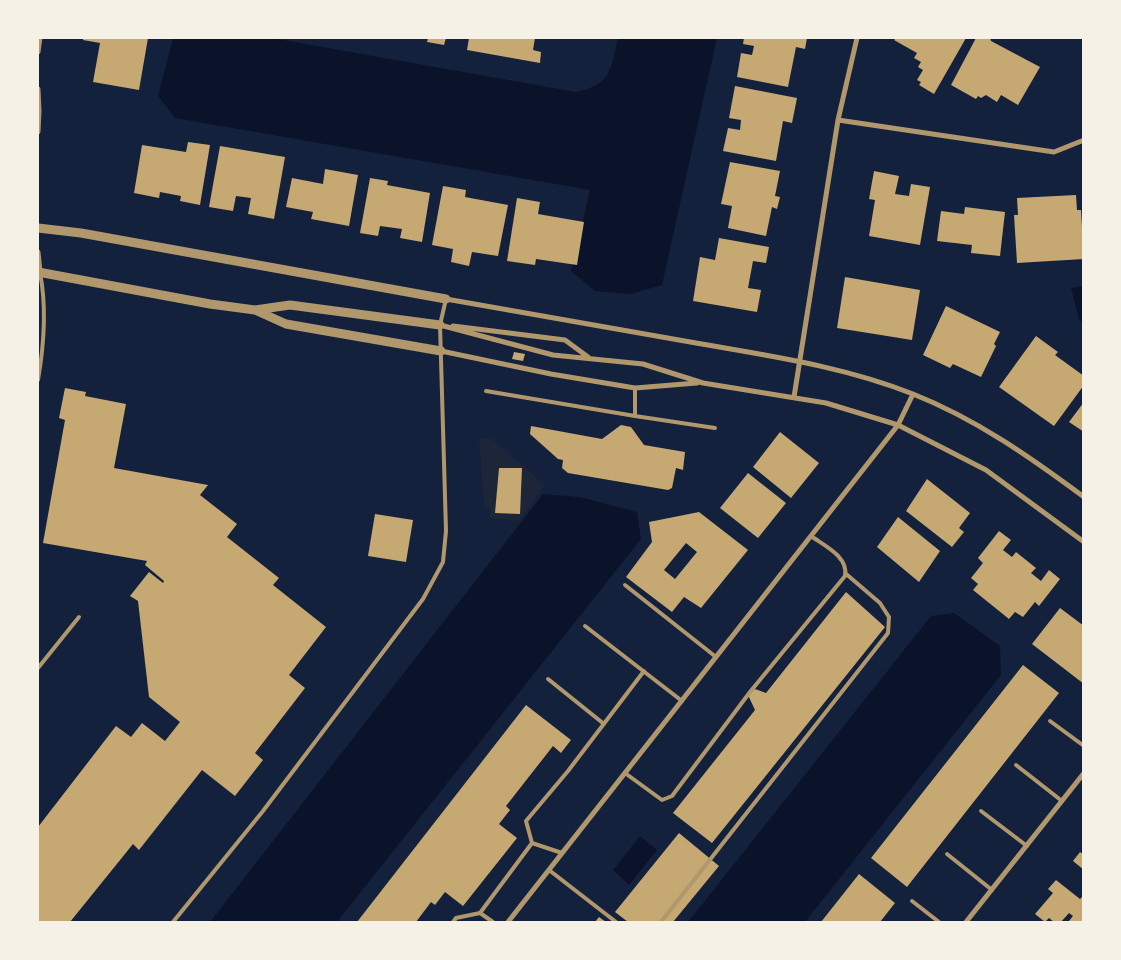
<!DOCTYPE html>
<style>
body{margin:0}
#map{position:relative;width:1121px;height:960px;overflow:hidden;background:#14213d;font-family:"Varela Round",sans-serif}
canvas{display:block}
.frame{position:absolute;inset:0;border:39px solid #f6f1e7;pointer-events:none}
</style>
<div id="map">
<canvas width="1121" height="960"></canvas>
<div class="frame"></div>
</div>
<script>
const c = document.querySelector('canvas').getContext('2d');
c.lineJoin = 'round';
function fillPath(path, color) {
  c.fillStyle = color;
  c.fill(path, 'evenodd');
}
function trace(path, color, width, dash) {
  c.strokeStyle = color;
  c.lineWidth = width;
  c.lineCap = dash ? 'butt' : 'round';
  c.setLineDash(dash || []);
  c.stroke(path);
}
fillPath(new Path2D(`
 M 479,438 L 492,439 L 545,485 L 519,521 L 490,518 L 490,508 L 484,508 Z`), '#1d2539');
fillPath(new Path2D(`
 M 173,38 L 272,38 L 576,92 C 611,85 611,69 618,38 L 717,38 L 662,285 L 631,294 L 595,291 L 571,271 L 590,190 L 175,118 L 158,96 Z
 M 1083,286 L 1084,286 L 1083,323 L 1079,319 L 1071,288 Z
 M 543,494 L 580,497 L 637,512 L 641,539 L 337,922 L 210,922 Z
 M 954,613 L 1000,646 L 1001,675 L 805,922 L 688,922 L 931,616 Z
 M 640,836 L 657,850 L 629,885 L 613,870 Z`), '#0b132b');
fillPath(new Path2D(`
 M 83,38 L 148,38 L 139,90 L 93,82 L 100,43 L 83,40 Z
 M 428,38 L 446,38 L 444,45 L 427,42 Z
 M 469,38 L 535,38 L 533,50 L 541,52 L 540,63 L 467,50 Z
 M 744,38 L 807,38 L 805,49 L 796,47 L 788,87 L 737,77 L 741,53 L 752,55 L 754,46 L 743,44 Z
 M 896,38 L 966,38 L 934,94 L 919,85 L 921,82 L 917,80 L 923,70 L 918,67 L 921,62 L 914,58 L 917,53 L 894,40 Z
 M 976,38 L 990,38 L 991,41 L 1040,67 L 1018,105 L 1001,95 L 997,102 L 986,95 L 981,98 L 978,96 L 976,99 L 951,85 Z
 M 735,86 L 797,98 L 792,123 L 783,121 L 776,161 L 723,151 L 728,128 L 740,130 L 741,120 L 729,118 Z
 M 188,142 L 210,145 L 200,205 L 180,201 L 181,196 L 160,192 L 159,198 L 134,193 L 142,145 L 186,152 Z
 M 220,146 L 285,157 L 274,219 L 248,214 L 251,198 L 236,196 L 233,211 L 209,207 Z
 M 730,162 L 780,171 L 775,196 L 780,197 L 777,209 L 772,207 L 766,236 L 728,228 L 732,206 L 721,204 Z
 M 325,169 L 358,175 L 349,226 L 311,219 L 313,212 L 286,207 L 292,178 L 323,184 Z
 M 874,171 L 899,176 L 895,194 L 909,196 L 911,184 L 930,187 L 920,245 L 869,236 L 875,200 L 869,199 Z
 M 370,178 L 388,181 L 387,185 L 430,193 L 422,242 L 400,238 L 402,229 L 380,226 L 378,236 L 360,233 Z
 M 443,186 L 466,190 L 465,197 L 508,205 L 498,256 L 472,252 L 469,266 L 451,262 L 453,249 L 432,245 Z
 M 1076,195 L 1077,210 L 1081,210 L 1084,259 L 1017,263 L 1014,215 L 1018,215 L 1017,198 Z
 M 517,198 L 540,202 L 538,214 L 584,222 L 577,265 L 536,259 L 535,265 L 507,261 Z
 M 965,207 L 1005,212 L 1000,256 L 971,253 L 972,245 L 937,241 L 941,211 L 964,214 Z
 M 719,238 L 769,247 L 766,263 L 753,261 L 748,288 L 761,290 L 757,312 L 693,301 L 700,257 L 715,260 Z
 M 845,277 L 920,290 L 912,340 L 837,328 Z
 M 946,306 L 1000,332 L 994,344 L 996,346 L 981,377 L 953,364 L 950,368 L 923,355 Z
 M 1036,336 L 1058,352 L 1055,355 L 1084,376 L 1084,385 L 1054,426 L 999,387 Z
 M 514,352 L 525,354 L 523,361 L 512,359 Z
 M 65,388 L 86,392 L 85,396 L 126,404 L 114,468 L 208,485 L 200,495 L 237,524 L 227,537 L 279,578 L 273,585 L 326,627 L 289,675 L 305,688 L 255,753 L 263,760 L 235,796 L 202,770 L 139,850 L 133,844 L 70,922 L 38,922 L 38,827 L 116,726 L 131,737 L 142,723 L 165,741 L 180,722 L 149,697 L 138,601 L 130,596 L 149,572 L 163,583 L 164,581 L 145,565 L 147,561 L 43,543 L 65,420 L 59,418 Z
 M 1084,402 L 1084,432 L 1069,422 Z
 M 621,425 L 631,427 L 644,445 L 685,452 L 683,470 L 676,468 L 672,488 L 668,490 L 568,473 L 562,468 L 563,460 L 558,459 L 530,434 L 531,426 L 602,439 Z
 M 780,432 L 819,463 L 791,498 L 753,467 Z
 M 499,468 L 522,468 L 520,514 L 495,513 Z
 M 748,473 L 786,503 L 758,538 L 720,508 Z
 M 927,479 L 970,513 L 959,528 L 964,532 L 952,547 L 906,511 Z
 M 699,512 L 748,550 L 701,608 L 684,597 L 672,612 L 626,577 L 652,542 L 649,522 ZM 686,543 L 697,552 L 675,579 L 664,570 Z
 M 375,514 L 413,520 L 406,562 L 368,556 Z
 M 898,517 L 940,551 L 919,582 L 877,547 Z
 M 999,531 L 1011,540 L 1003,550 L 1012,557 L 1016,552 L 1036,568 L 1031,573 L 1041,581 L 1049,570 L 1060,579 L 1039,606 L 1035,602 L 1023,617 L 1015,612 L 1009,619 L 973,590 L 978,584 L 971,578 L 983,563 L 978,558 Z
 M 846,592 L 885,627 L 712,843 L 673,813 L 755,710 L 748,695 L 755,689 L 766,693 Z
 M 1060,608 L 1084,626 L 1084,684 L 1032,644 Z
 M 1023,665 L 1059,693 L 907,887 L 871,858 Z
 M 526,705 L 571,740 L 561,753 L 553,746 L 506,806 L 510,810 L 499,824 L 517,838 L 463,906 L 445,892 L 435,905 L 431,902 L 416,922 L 357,922 Z
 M 679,833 L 719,866 L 673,922 L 628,922 L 615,912 Z
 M 1080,852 L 1084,855 L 1084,870 L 1073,861 Z
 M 859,874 L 895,903 L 880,922 L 821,922 Z
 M 1056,880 L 1080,899 L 1084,895 L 1084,922 L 1070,922 L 1069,921 L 1073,916 L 1069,913 L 1061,922 L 1054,922 L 1049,918 L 1045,922 L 1035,914 L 1053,893 L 1048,889 Z
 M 599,917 L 606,922 L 595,922 Z`), '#c6a872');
trace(new Path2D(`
 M 38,380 C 44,345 47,308 40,273
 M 635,388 L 635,416 L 715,428
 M 486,391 L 635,416
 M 625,585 L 716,657
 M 585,626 L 682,701
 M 38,668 L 79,617
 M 548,679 L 604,724
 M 1050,721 L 1084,746
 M 1016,765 L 1062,801
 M 625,773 L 662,800 L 672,796 L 750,692 L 845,576 C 849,557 825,546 811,536
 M 981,811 L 1027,846
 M 532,843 L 526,821 L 568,771 L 644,671
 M 947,854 L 992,890
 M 549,870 L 616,922
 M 912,901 L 939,922
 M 480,913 L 493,922
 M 173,922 L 263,811 L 423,599 L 443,562 L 446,531 L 440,325 L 446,299
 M 453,922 L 456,918 L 480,913 L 532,843 L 562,853
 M 661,922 L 888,633 L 889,617 L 880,603 L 845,573`), '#b1986c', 4);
trace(new Path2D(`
 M 38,52 L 40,38
 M 38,89 L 39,111 L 38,132
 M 838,120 L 1054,152 L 1084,140
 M 38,252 L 40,272
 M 446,299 C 529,313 612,328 696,343 C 769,356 843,366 913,394 C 976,419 1030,457 1084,497
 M 440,325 L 553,355 L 643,364 L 703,383 L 826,403 L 898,425 L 986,470 L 1084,542
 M 453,326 L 565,340 L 588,357
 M 441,351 L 551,374 L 635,388 L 697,383
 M 794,397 L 838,120 L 857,38
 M 508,922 L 898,425 L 913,394
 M 966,922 L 1084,773`), '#b1986c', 5);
trace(new Path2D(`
 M 38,228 L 81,233 L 446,299
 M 38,272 L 210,304 L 255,310 L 290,305 L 440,325
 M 255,310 L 286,324 L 441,351`), '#b1986c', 9);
</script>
